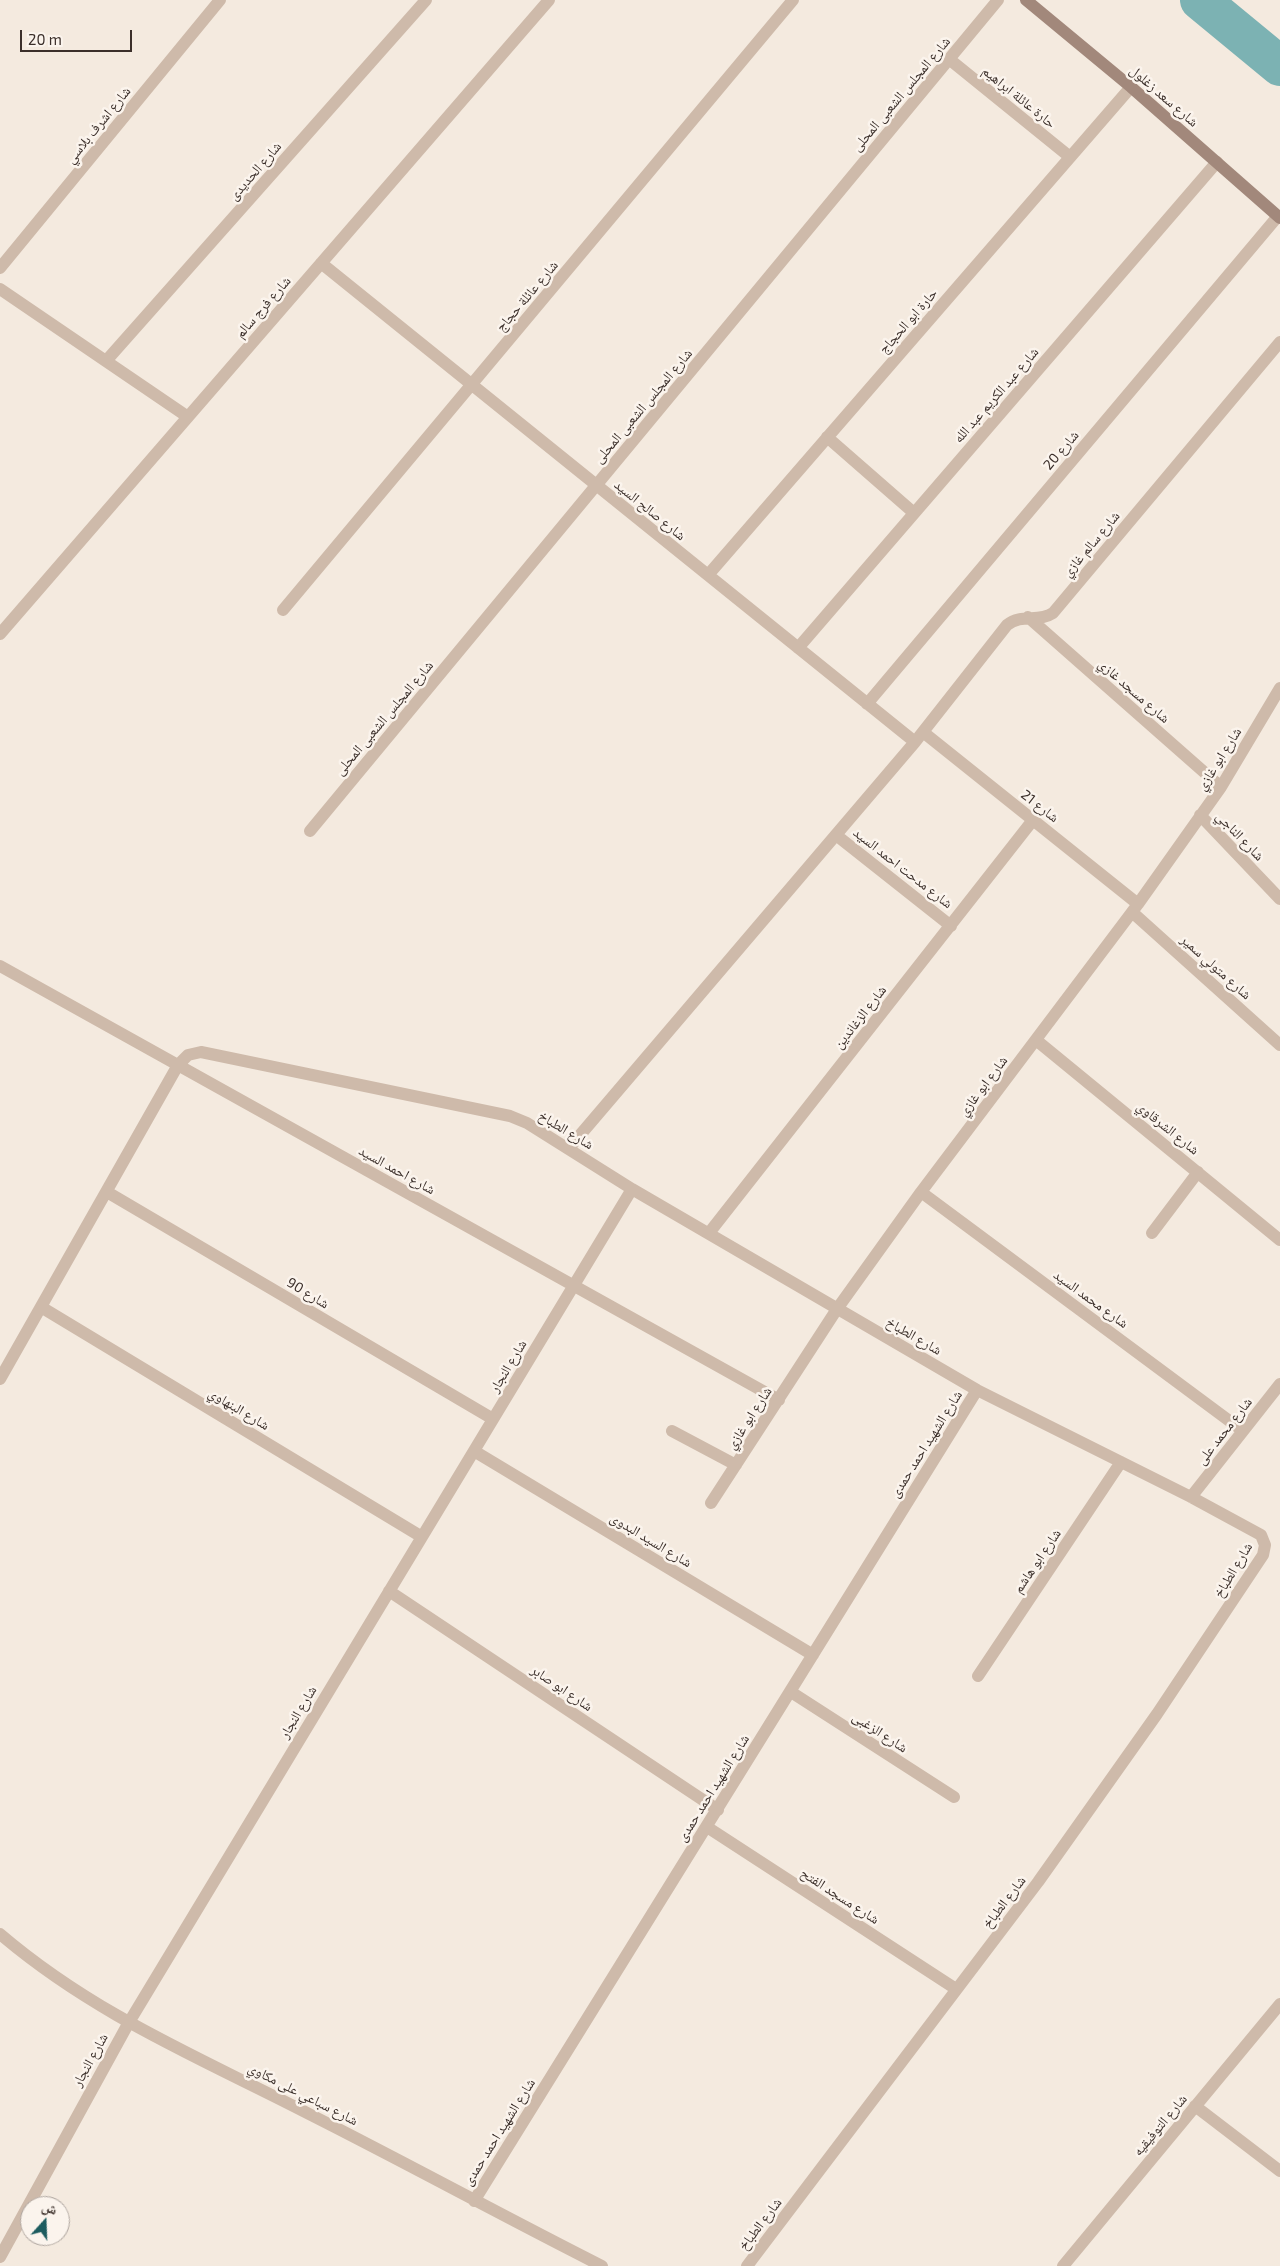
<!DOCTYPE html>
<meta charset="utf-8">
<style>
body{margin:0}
#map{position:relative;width:1280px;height:2266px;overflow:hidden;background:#f4eadf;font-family:"Exo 2","Noto Naskh Arabic",sans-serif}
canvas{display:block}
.north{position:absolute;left:20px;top:2196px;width:50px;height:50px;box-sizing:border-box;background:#fbf4ed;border:1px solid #aea59f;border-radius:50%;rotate:20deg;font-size:14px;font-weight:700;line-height:20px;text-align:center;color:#3b2f2a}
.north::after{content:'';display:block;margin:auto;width:18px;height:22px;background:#1d5c5f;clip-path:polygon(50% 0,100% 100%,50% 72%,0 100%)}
.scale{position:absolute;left:20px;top:30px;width:112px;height:22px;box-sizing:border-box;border:2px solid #3b2f2a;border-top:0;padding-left:6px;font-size:15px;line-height:18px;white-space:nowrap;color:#3b2f2a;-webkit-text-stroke:4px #fbf4ed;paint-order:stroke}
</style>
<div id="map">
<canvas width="1280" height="2266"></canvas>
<div class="north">ش</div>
<div class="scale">20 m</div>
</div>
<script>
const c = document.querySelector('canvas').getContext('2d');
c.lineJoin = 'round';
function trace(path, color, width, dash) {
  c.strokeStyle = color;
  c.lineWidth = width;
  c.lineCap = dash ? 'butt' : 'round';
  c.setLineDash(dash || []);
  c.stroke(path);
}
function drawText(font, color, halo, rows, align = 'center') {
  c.font = font + ' "Exo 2","Noto Naskh Arabic",sans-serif';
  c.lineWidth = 5;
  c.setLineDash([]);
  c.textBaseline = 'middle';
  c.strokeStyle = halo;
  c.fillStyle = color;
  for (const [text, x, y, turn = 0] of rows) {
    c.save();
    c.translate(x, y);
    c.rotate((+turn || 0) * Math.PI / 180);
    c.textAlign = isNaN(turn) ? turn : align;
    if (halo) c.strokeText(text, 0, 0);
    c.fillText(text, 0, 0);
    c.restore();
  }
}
trace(new Path2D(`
 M 1200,0 L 1280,66`), '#7cb2b3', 40);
trace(new Path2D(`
 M 949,59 L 1070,157
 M 321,263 L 915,742
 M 0,268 L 220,0
 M 0,289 L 188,417
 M 106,361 L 426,0
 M 827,437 L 914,513
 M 708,575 L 1131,87
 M 283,610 L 793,0
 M 1028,617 L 1221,787
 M 0,634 L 549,0
 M 798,648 L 1217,162
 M 867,704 L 1278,216
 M 923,732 L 1138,904
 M 1200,815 L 1280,899
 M 310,831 L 998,0
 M 836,835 L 951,926
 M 1132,912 L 1280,1045
 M 0,966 L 779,1400
 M 1036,1040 L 1280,1240
 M 569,1148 L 915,742 L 1007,625 C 1022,613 1038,623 1053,613 L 1280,342
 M 107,1192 L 493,1419
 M 921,1192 L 1243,1431
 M 709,1233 L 1033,820
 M 1152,1233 L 1198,1172
 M 41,1307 L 422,1537
 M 0,1379 L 178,1065 L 188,1055 L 201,1052 L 510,1116 L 527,1123 L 632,1189 L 977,1390 L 1191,1497 L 1261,1535 L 1265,1545 L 1263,1555 L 1157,1714 L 1038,1882 L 747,2266
 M 672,1431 L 736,1465
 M 474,1451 L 813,1655
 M 1191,1497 L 1280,1384
 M 711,1503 L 837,1309 L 921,1192 L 1138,904 L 1221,787 L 1280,688
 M 389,1591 L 718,1810
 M 978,1676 L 1121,1462
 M 791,1692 L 954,1797
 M 707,1827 L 956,1989
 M 0,1934 C 96,2016 203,2059 313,2116 C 410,2165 505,2217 602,2266
 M 1195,2106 L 1280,2171
 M 474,2201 L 977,1390
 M 0,2257 L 128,2024 L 632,1189
 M 1063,2266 L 1280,2004`), '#cebaaa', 12);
trace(new Path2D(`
 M 1026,0 L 1131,87 L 1280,218`), '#a2887b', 12);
drawText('14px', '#3b2f2a', '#fbf4ed', [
 ["شارع المجلس الشعبى المحلى",901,94,-50],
 ["شارع سعد زغلول",1164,96,41],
 ["حارة عائلة ابراهيم",1019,97,39],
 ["شارع اشرف بلاسي",98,125,-51],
 ["شارع الحديدى",255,171,-49],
 ["شارع عائلة حجاج",527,296,-50],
 ["شارع فرج سالم",263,307,-49],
 ["حارة ابو الحجاج",908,321,-49],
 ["شارع عبد الكريم عبد الله",996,395,-49],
 ["شارع المجلس الشعبى المحلى",643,406,-50],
 ["شارع 20",1061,450,-50],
 ["شارع صالح السيد",650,510,39],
 ["شارع سالم غازي",1091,544,-50],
 ["شارع مسجد غازي",1134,691,41],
 ["شارع المجلس الشعبى المحلى",384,718,-50],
 ["شارع ابو غازي",1219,759,-58],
 ["شارع 21",1040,806,38],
 ["شارع الناجي",1240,836,46],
 ["شارع مدحت احمد السيد",903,868,38],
 ["شارع متولي سمير",1216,967,42],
 ["شارع الزغاندين",860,1017,-52],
 ["شارع ابو غازي",983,1086,-53],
 ["شارع الشرقاوي",1168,1128,39],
 ["شارع الطباخ",566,1130,31],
 ["شارع احمد السيد",397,1170,29],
 ["شارع 90",308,1293,31],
 ["شارع محمد السيد",1091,1299,36],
 ["شارع الطباخ",914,1336,30],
 ["شارع النجار",508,1366,-59],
 ["شارع البنهاوي",239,1409,31],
 ["شارع ابو غازي",749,1418,-57],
 ["شارع محمد على",1224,1431,-52],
 ["شارع الشهيد احمد حمدى",926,1444,-58],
 ["شارع السيد البدوى",651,1540,31],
 ["شارع ابو هاشم",1037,1561,-56],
 ["شارع الطباخ",1233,1570,-59],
 ["شارع ابو صابر",562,1688,34],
 ["شارع النجار",298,1712,-59],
 ["شارع الزغبى",880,1732,33],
 ["شارع الشهيد احمد حمدى",713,1788,-58],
 ["شارع مسجد الفتح",840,1896,33],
 ["شارع الطباخ",1004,1902,-53],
 ["شارع النجار",90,2060,-61],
 ["شارع سباعي على مكاوي",303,2094,27],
 ["شارع التوفيقيه",1160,2125,-50],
 ["شارع الشهيد احمد حمدى",499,2132,-58],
 ["شارع الطباخ",760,2224,-53]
]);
</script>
